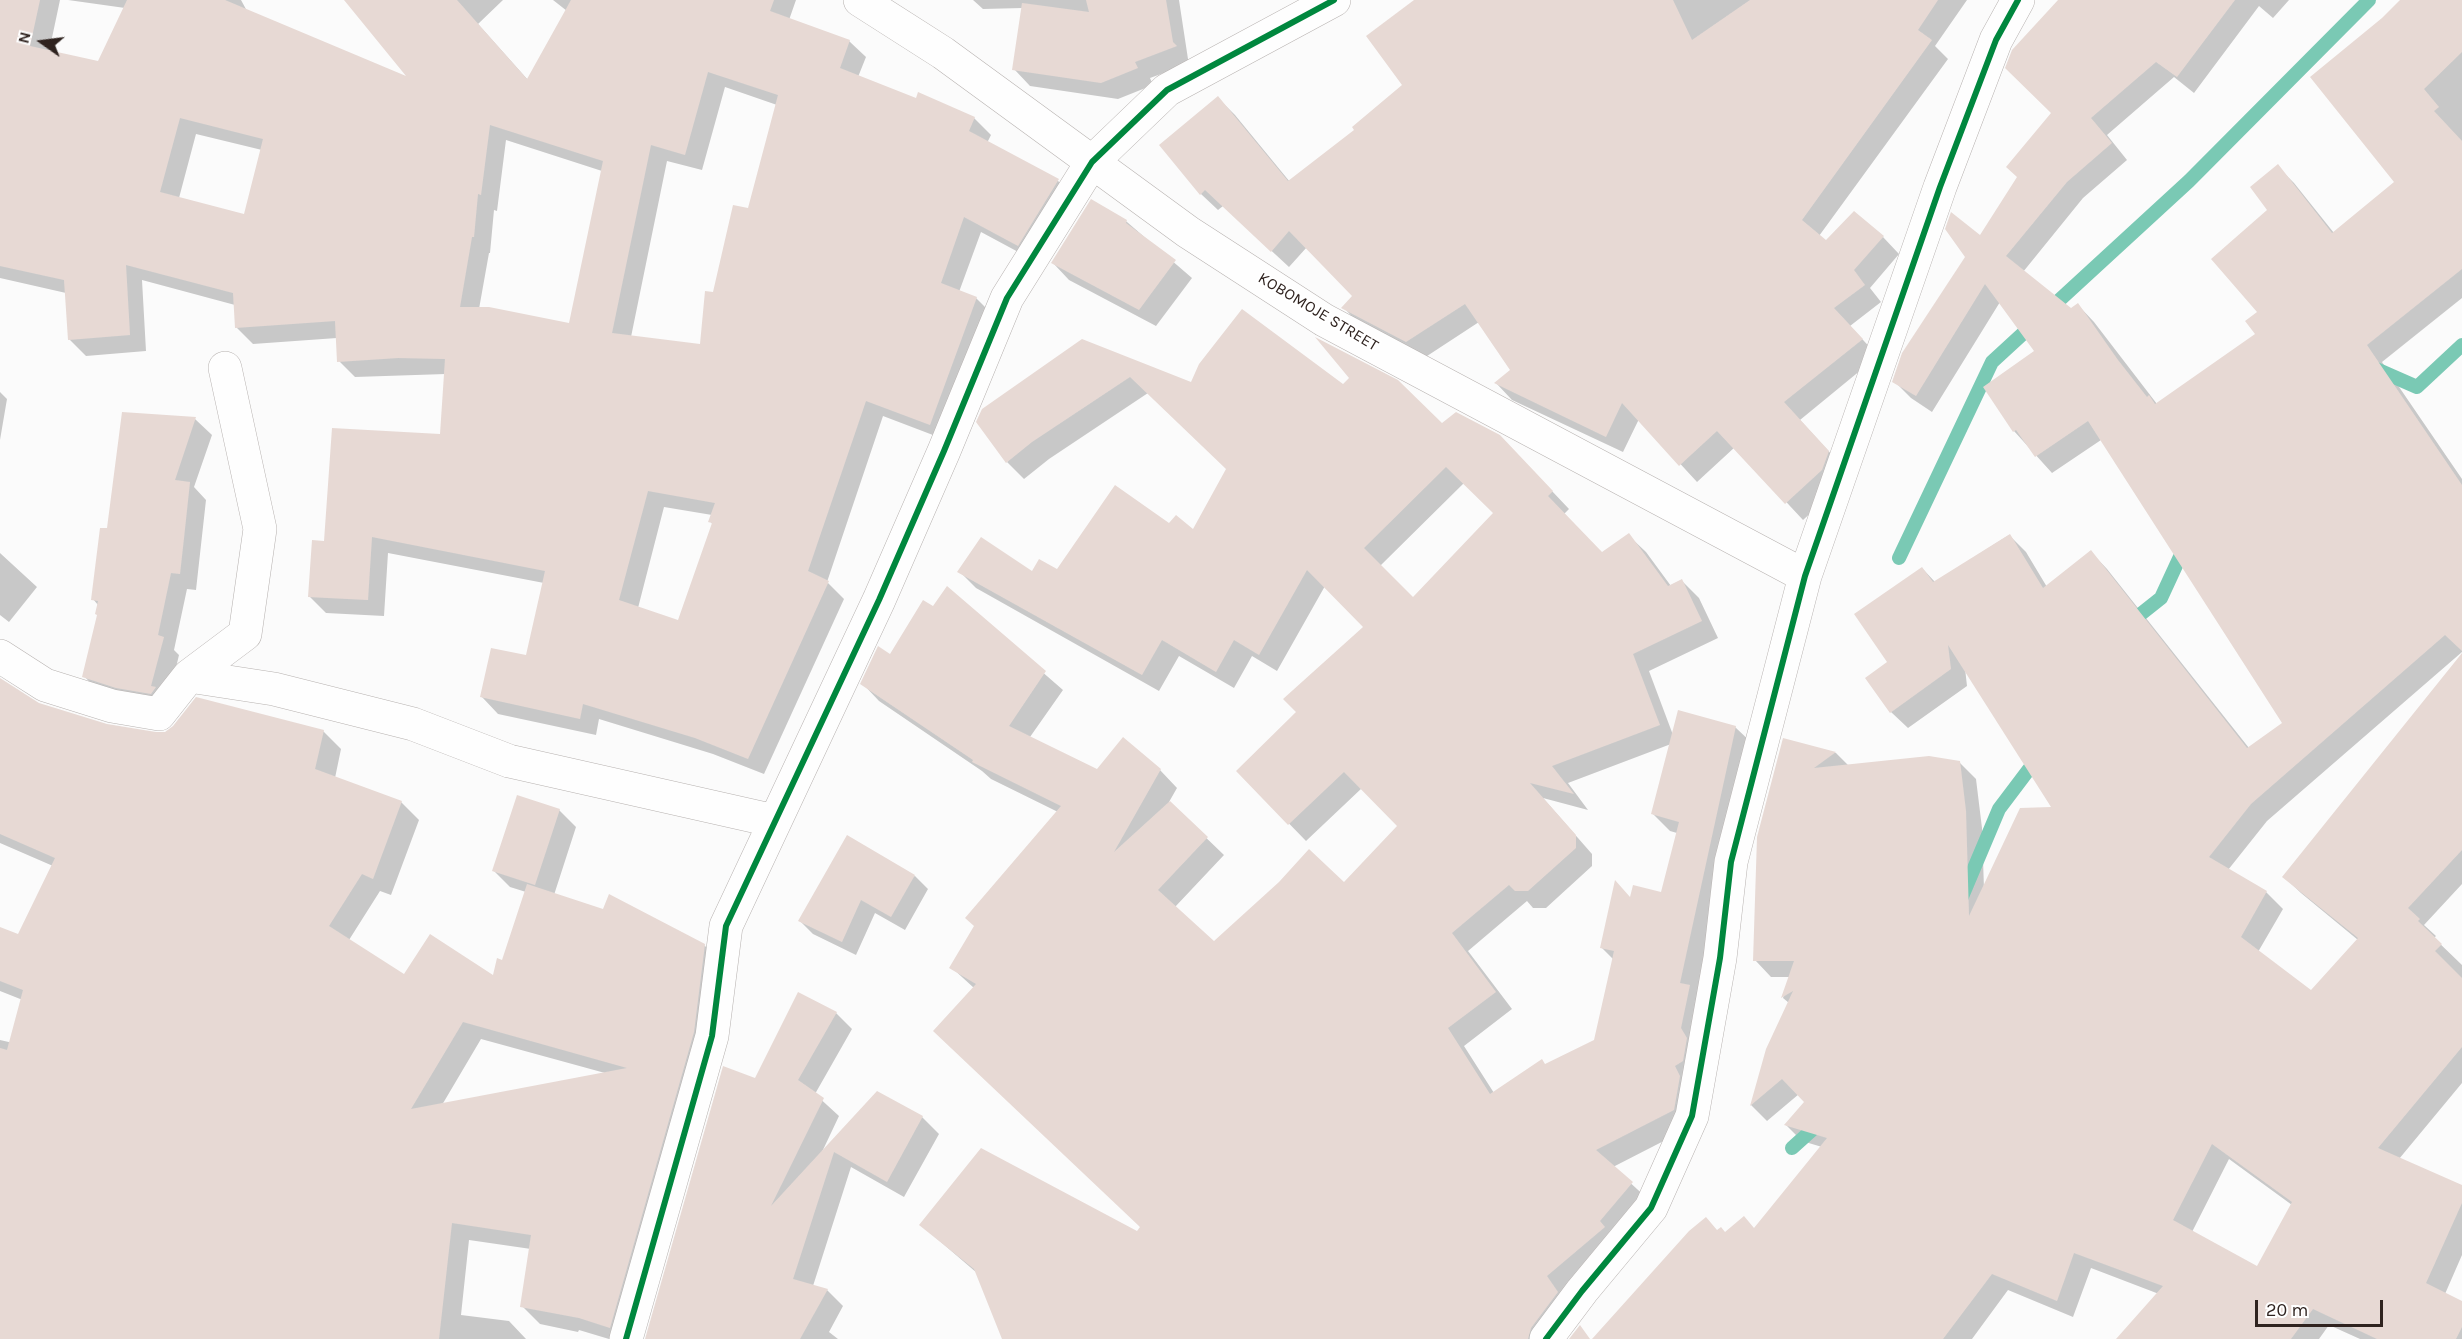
<!DOCTYPE html>
<style>
body{margin:0}
#map{position:relative;width:2462px;height:1339px;overflow:hidden;background:#fbfbfb;font-family:Karla,sans-serif}
canvas{display:block}
.north{position:absolute;left:12px;top:12px;width:60px;height:60px;-webkit-text-stroke:4px #fff;paint-order:stroke;rotate:284deg;font-size:16px;font-weight:700;line-height:24px;text-align:center;color:#2f231f}
.north::after{content:'';display:block;margin:auto;width:21px;height:27px;background:#2f231f;clip-path:polygon(50% 0,100% 100%,50% 72%,0 100%)}
.scale{position:absolute;left:2255px;top:1300px;width:128px;height:27px;box-sizing:border-box;border:3px solid #2f231f;border-top:0;padding-left:8px;font-size:18px;line-height:21px;white-space:nowrap;color:#2f231f;-webkit-text-stroke:4px #fff;paint-order:stroke}
</style>
<div id="map">
<canvas width="2462" height="1339"></canvas>
<div class="north">N</div>
<div class="scale">20 m</div>
</div>
<script>
const c = document.querySelector('canvas').getContext('2d');
c.lineJoin = 'round';
function fillPath(path, color) {
  c.fillStyle = color;
  c.fill(path, 'evenodd');
}
function trace(path, color, width, dash) {
  c.strokeStyle = color;
  c.lineWidth = width;
  c.lineCap = dash ? 'butt' : 'round';
  c.setLineDash(dash || []);
  c.stroke(path);
}
function drawText(font, color, halo, rows, align = 'center') {
  c.font = font + ' Karla,sans-serif';
  c.lineWidth = 4.5;
  c.setLineDash([]);
  c.textBaseline = 'middle';
  c.strokeStyle = halo;
  c.fillStyle = color;
  for (const [text, x, y, turn = 0] of rows) {
    c.save();
    c.translate(x, y);
    c.rotate((+turn || 0) * Math.PI / 180);
    c.textAlign = isNaN(turn) ? turn : align;
    if (halo) c.strokeText(text, 0, 0);
    c.fillText(text, 0, 0);
    c.restore();
  }
}
fillPath(new Path2D(`
 M 0,0 L 60,0 L 49,52 L 99,63 L 125,8 L 68,0 L 241,0 L 247,11 L 411,80 L 346,0 L 503,0 L 478,24 L 528,80 L 567,11 L 553,0 L 796,0 L 789,20 L 849,41 L 866,57 L 858,77 L 917,100 L 974,118 L 991,135 L 987,143 L 1058,181 L 1075,197 L 1035,261 L 981,232 L 959,292 L 976,298 L 993,315 L 946,440 L 883,416 L 827,582 L 844,599 L 764,774 L 713,754 L 599,719 L 596,735 L 498,714 L 482,697 L 527,657 L 544,583 L 388,553 L 384,616 L 326,613 L 309,596 L 325,543 L 442,435 L 446,374 L 355,377 L 339,361 L 337,338 L 253,344 L 236,327 L 235,305 L 142,280 L 146,351 L 86,356 L 69,339 L 66,293 L 0,278 ZM 725,87 L 777,105 L 749,210 L 714,294 L 702,346 L 631,337 L 667,161 L 702,170 ZM 196,134 L 262,150 L 245,216 L 179,198 ZM 506,140 L 602,171 L 570,324 L 479,309 L 489,253 L 490,253 L 494,210 L 497,211 ZM 664,507 L 712,515 L 710,521 L 713,525 L 679,622 L 638,608 Z
 M 973,0 L 1179,0 L 1188,59 L 1191,63 L 1150,78 L 1153,85 L 1118,99 L 1030,86 L 1014,69 L 1023,8 L 983,9 Z
 M 1417,0 L 1967,0 L 1935,46 L 1948,59 L 1819,236 L 1826,242 L 1883,237 L 1899,254 L 1870,288 L 1881,302 L 1850,326 L 1878,356 L 1800,420 L 1845,469 L 1839,487 L 1803,520 L 1735,447 L 1697,482 L 1639,419 L 1623,452 L 1512,400 L 1496,383 L 1512,370 L 1479,322 L 1424,358 L 1360,325 L 1344,308 L 1354,296 L 1307,247 L 1289,267 L 1223,206 L 1218,210 L 1201,194 L 1218,98 L 1235,115 L 1290,182 L 1357,131 L 1404,85 Z
 M 2060,0 L 2289,0 L 2273,18 L 2259,6 L 2194,93 L 2174,77 L 2107,135 L 2127,160 L 2083,198 L 2023,272 L 2071,310 L 2078,305 L 2094,322 L 2157,404 L 2257,334 L 2270,210 L 2277,166 L 2294,183 L 2334,233 L 2396,183 L 2383,19 L 2402,0 L 2462,0 L 2462,298 L 2382,362 L 2462,479 L 2462,652 L 2267,821 L 2228,870 L 2266,892 L 2283,909 L 2258,952 L 2311,992 L 2358,940 L 2301,893 L 2284,877 L 2462,655 L 2462,884 L 2424,925 L 2436,936 L 2434,938 L 2462,965 L 2462,1083 L 2399,1159 L 2462,1187 L 2462,1255 L 2445,1294 L 2462,1303 L 2462,1339 L 2360,1339 L 2329,1325 L 2319,1339 L 2118,1339 L 2159,1294 L 2091,1268 L 2073,1317 L 2008,1290 L 1972,1339 L 1605,1339 L 1726,1233 L 1755,1229 L 1822,1147 L 1802,1141 L 1786,1125 L 1807,1101 L 1799,1094 L 1767,1121 L 1751,1105 L 1767,1050 L 1789,1003 L 1783,998 L 1790,977 L 1771,977 L 1755,960 L 1784,739 L 1836,753 L 1849,766 L 1959,762 L 1976,779 L 1982,828 L 1984,889 L 2054,808 L 1965,668 L 1967,686 L 1908,728 L 1891,712 L 1889,662 L 1922,568 L 1935,582 L 2009,535 L 2026,552 L 2047,587 L 2091,552 L 2107,569 L 2249,748 L 2284,724 L 2101,440 L 2052,473 L 2014,431 L 1985,387 L 2036,352 L 2000,302 L 1932,412 L 1911,398 L 1894,381 L 1980,237 L 2019,177 L 2053,113 ZM 2229,1159 L 2292,1205 L 2257,1268 L 2192,1232 Z
 M 1092,201 L 1127,222 L 1192,278 L 1156,326 L 1069,280 L 1053,263 Z
 M 1082,340 L 1192,384 L 1343,386 L 1517,454 L 1569,509 L 1564,514 L 1602,554 L 1628,535 L 1646,552 L 1671,586 L 1682,581 L 1699,598 L 1718,638 L 1649,671 L 1673,735 L 1735,727 L 1753,744 L 1691,1127 L 1613,1167 L 1649,1200 L 1543,1339 L 1004,1339 L 977,1273 L 921,1225 L 1137,1233 L 1141,1228 L 974,988 L 951,967 L 1058,812 L 991,779 L 982,771 L 879,701 L 862,683 L 891,656 L 934,608 L 947,589 L 1063,690 L 1030,737 L 1097,771 L 1160,770 L 1177,788 L 1169,802 L 1224,855 L 1175,907 L 1214,943 L 1344,884 L 1399,826 L 1362,788 L 1306,841 L 1238,771 L 1298,712 L 1365,627 L 1325,586 L 1277,671 L 1252,656 L 1234,688 L 1179,656 L 1159,691 L 976,588 L 959,571 L 1032,573 L 1057,571 L 1193,531 L 1228,470 L 1148,393 L 1049,459 L 1024,479 L 1007,462 ZM 1464,483 L 1495,513 L 1413,600 L 1380,566 ZM 1671,744 L 1653,814 L 1670,831 L 1677,833 L 1662,893 L 1631,898 L 1602,948 L 1614,960 L 1595,1041 L 1494,1093 L 1464,1046 L 1512,1009 L 1468,951 L 1527,901 L 1533,908 L 1546,908 L 1592,866 L 1592,854 L 1543,798 L 1588,810 L 1568,783 Z
 M 0,392 L 7,399 L 0,440 Z
 M 195,419 L 212,435 L 194,487 L 206,500 L 196,590 L 187,589 L 174,650 L 179,655 L 168,701 L 100,693 L 84,676 L 99,616 L 98,605 L 93,599 L 108,530 Z
 M 0,553 L 37,587 L 9,622 L 0,615 Z
 M 0,680 L 38,704 L 107,725 L 156,734 L 323,731 L 341,749 L 335,778 L 401,802 L 419,820 L 391,895 L 380,891 L 349,940 L 405,976 L 494,978 L 503,961 L 526,892 L 510,887 L 494,871 L 559,810 L 576,827 L 554,895 L 704,945 L 722,963 L 629,1339 L 609,1339 L 579,1330 L 578,1332 L 540,1324 L 522,1306 L 531,1249 L 469,1240 L 461,1315 L 509,1321 L 526,1339 L 0,1339 L 0,1040 L 158,1076 L 164,1056 L 0,991 L 0,929 L 19,936 L 53,866 L 0,843 ZM 481,1039 L 605,1073 L 442,1105 Z
 M 915,876 L 928,889 L 905,930 L 875,913 L 856,955 L 813,934 L 800,921 Z
 M 836,1013 L 852,1029 L 815,1094 L 839,1116 L 822,1152 L 922,1117 L 939,1134 L 904,1197 L 851,1167 L 813,1286 L 827,1290 L 843,1306 L 829,1332 L 838,1339 L 647,1339 L 756,1079 Z`), '#0003');
trace(new Path2D(`
 M 2371,374 L 2376,369 L 2417,387 L 2462,345
 M 1899,558 L 1992,362 L 2189,181 L 2369,0
 M 2127,625 L 2161,598 L 2185,546
 M 1961,899 L 1999,809 L 2039,756
 M 1792,1148 L 1822,1121`), '#7ac9b4', 14);
fillPath(new Path2D(`
 M 0,0 L 40,0 L 30,46 L 98,61 L 127,0 L 225,0 L 406,76 L 344,0 L 457,0 L 527,79 L 571,0 L 774,0 L 770,11 L 850,40 L 840,68 L 916,98 L 918,92 L 975,117 L 969,131 L 1059,179 L 1018,246 L 964,217 L 941,283 L 977,297 L 930,425 L 866,401 L 808,571 L 829,581 L 748,759 L 695,738 L 583,704 L 580,719 L 480,697 L 491,648 L 526,655 L 545,571 L 372,537 L 368,600 L 308,597 L 312,540 L 324,541 L 332,428 L 440,434 L 445,359 L 398,358 L 337,362 L 335,321 L 235,328 L 233,293 L 126,265 L 130,335 L 68,340 L 64,280 L 0,266 ZM 708,72 L 778,95 L 748,208 L 733,205 L 713,292 L 705,291 L 700,344 L 612,333 L 651,145 L 685,155 ZM 180,118 L 263,139 L 244,214 L 160,192 ZM 490,125 L 603,161 L 569,323 L 489,307 L 460,307 L 472,237 L 474,237 L 478,194 L 481,195 ZM 648,491 L 715,503 L 708,522 L 712,523 L 678,620 L 619,600 Z
 M 1086,0 L 1166,0 L 1173,42 L 1177,46 L 1135,62 L 1138,68 L 1101,83 L 1012,70 L 1022,3 L 1089,12 Z
 M 1414,0 L 1673,0 L 1692,40 L 1750,0 L 1938,0 L 1918,30 L 1932,40 L 1802,220 L 1826,240 L 1854,211 L 1884,236 L 1854,270 L 1865,285 L 1834,308 L 1863,339 L 1784,402 L 1829,451 L 1822,470 L 1785,504 L 1717,431 L 1679,466 L 1622,403 L 1606,437 L 1494,383 L 1510,370 L 1465,304 L 1406,342 L 1341,308 L 1352,296 L 1289,231 L 1271,252 L 1205,190 L 1200,195 L 1159,145 L 1218,96 L 1288,181 L 1354,130 L 1352,127 L 1402,85 L 1366,36 Z
 M 2058,0 L 2235,0 L 2177,77 L 2156,62 L 2091,118 L 2112,143 L 2067,182 L 2006,256 L 2071,308 L 2078,303 L 2118,360 L 2147,397 L 2149,395 L 2155,404 L 2255,334 L 2245,321 L 2257,312 L 2211,259 L 2267,210 L 2250,187 L 2278,164 L 2332,233 L 2394,182 L 2310,77 L 2382,18 L 2400,0 L 2462,0 L 2462,52 L 2424,89 L 2439,107 L 2434,111 L 2462,141 L 2462,269 L 2367,345 L 2462,485 L 2462,651 L 2445,635 L 2251,804 L 2209,857 L 2267,891 L 2241,937 L 2311,990 L 2358,938 L 2282,877 L 2462,653 L 2462,850 L 2408,908 L 2420,919 L 2418,921 L 2442,944 L 2435,951 L 2462,978 L 2462,1047 L 2378,1148 L 2462,1185 L 2462,1203 L 2426,1283 L 2462,1301 L 2462,1327 L 2456,1339 L 2377,1339 L 2313,1309 L 2291,1339 L 2116,1339 L 2163,1286 L 2074,1253 L 2057,1301 L 1992,1274 L 1943,1339 L 1592,1339 L 1689,1231 L 1706,1217 L 1717,1230 L 1721,1227 L 1725,1232 L 1744,1216 L 1754,1228 L 1827,1138 L 1784,1125 L 1804,1102 L 1782,1079 L 1750,1106 L 1766,1049 L 1793,991 L 1781,998 L 1794,961 L 1753,961 L 1757,837 L 1783,738 L 1836,752 L 1814,768 L 1929,756 L 1960,761 L 1966,811 L 1969,916 L 2020,808 L 2051,807 L 1948,645 L 1951,669 L 1890,713 L 1865,678 L 1887,662 L 1854,614 L 1922,567 L 1933,582 L 2010,534 L 2043,588 L 2091,550 L 2247,748 L 2282,723 L 2088,421 L 2035,457 L 2016,430 L 2013,432 L 1983,387 L 2034,351 L 1985,284 L 1916,396 L 1892,382 L 1902,353 L 1965,257 L 1945,229 L 1951,212 L 1980,235 L 2017,177 L 2006,167 L 2051,113 L 2005,68 L 2012,50 ZM 2212,1144 L 2292,1202 L 2257,1266 L 2173,1220 Z
 M 1091,199 L 1127,220 L 1126,223 L 1176,260 L 1139,310 L 1051,263 Z
 M 1242,309 L 1343,384 L 1349,378 L 1315,337 L 1398,380 L 1442,423 L 1456,412 L 1500,435 L 1553,491 L 1548,496 L 1602,552 L 1629,533 L 1668,586 L 1682,579 L 1702,621 L 1633,654 L 1660,725 L 1552,766 L 1574,794 L 1530,783 L 1576,835 L 1576,848 L 1528,891 L 1515,891 L 1509,885 L 1452,933 L 1496,992 L 1448,1028 L 1490,1094 L 1542,1059 L 1545,1064 L 1594,1040 L 1614,951 L 1600,948 L 1615,880 L 1630,897 L 1633,885 L 1661,892 L 1679,822 L 1651,814 L 1678,710 L 1736,726 L 1680,983 L 1690,985 L 1681,1028 L 1687,1038 L 1683,1061 L 1675,1066 L 1680,1076 L 1674,1110 L 1596,1150 L 1633,1182 L 1600,1221 L 1605,1227 L 1547,1276 L 1558,1292 L 1531,1328 L 1528,1339 L 1002,1339 L 974,1269 L 919,1225 L 981,1148 L 1137,1231 L 1140,1227 L 933,1031 L 976,984 L 949,968 L 974,926 L 965,918 L 1061,806 L 972,762 L 973,760 L 860,684 L 878,646 L 890,654 L 923,600 L 933,606 L 947,586 L 1046,671 L 1009,726 L 1097,769 L 1123,737 L 1161,769 L 1114,852 L 1170,801 L 1208,837 L 1158,890 L 1214,941 L 1279,882 L 1309,849 L 1344,882 L 1397,826 L 1344,772 L 1288,825 L 1236,771 L 1296,712 L 1283,699 L 1363,627 L 1307,570 L 1259,655 L 1234,640 L 1216,672 L 1162,640 L 1142,675 L 957,572 L 981,537 L 1032,571 L 1039,559 L 1057,569 L 1115,485 L 1169,523 L 1176,515 L 1193,529 L 1226,469 L 1130,377 L 1032,442 L 1006,463 L 976,422 L 982,409 L 1082,339 L 1191,382 L 1199,364 ZM 1446,467 L 1493,513 L 1413,597 L 1364,548 Z
 M 122,412 L 196,417 L 175,480 L 190,482 L 184,538 L 180,574 L 171,573 L 158,635 L 164,637 L 151,686 L 156,687 L 151,694 L 116,688 L 82,677 L 97,615 L 95,614 L 98,601 L 91,600 L 100,528 L 107,528 Z
 M 0,678 L 39,703 L 107,724 L 156,732 L 165,732 L 173,726 L 196,697 L 324,730 L 315,769 L 402,801 L 373,879 L 362,874 L 329,926 L 404,974 L 430,934 L 493,975 L 497,958 L 502,960 L 527,884 L 603,909 L 609,894 L 705,944 L 694,1032 L 610,1328 L 579,1318 L 520,1307 L 531,1235 L 452,1223 L 439,1339 L 0,1339 L 0,1048 L 7,1050 L 23,990 L 0,981 L 0,927 L 18,934 L 55,858 L 0,834 ZM 463,1022 L 627,1068 L 411,1109 Z
 M 517,795 L 560,809 L 535,885 L 492,871 Z
 M 847,835 L 915,875 L 891,917 L 861,900 L 842,942 L 798,921 Z
 M 798,992 L 837,1012 L 798,1080 L 824,1098 L 771,1206 L 877,1091 L 923,1116 L 887,1182 L 834,1152 L 793,1279 L 828,1289 L 800,1339 L 645,1339 L 723,1066 L 755,1078 Z
 M 1580,1325 L 1590,1339 L 1569,1339 Z`), '#e7d9d4');
const minor = new Path2D(`
 M 860,0 L 943,53 L 1188,232 L 1324,320 L 1805,576
 M 0,656 L 45,685 L 112,706 L 159,714 L 189,676 L 245,634 L 260,529 L 225,368
 M 189,676 L 274,689 L 413,724 L 509,761 L 775,821
 M 626,1339 L 712,1036 L 726,926 L 879,600 L 944,451 L 1007,298 L 1092,162 L 1167,90 L 1334,0
 M 1546,1339 L 1582,1291 L 1651,1208 L 1692,1116 L 1720,958 L 1731,862 L 1805,576 L 1940,187 L 1996,40 L 2018,0`);
trace(minor, '#b7b2b0', 34);
trace(minor, '#fefefe', 33);
trace(new Path2D(`
 M 626,1339 L 712,1036 L 726,926 L 879,600 L 944,451 L 1007,298 L 1092,162 L 1167,90 L 1334,0
 M 1546,1339 L 1582,1291 L 1651,1208 L 1692,1116 L 1720,958 L 1731,862 L 1805,576 L 1940,187 L 1996,40 L 2018,0`), '#00873e', 6);
drawText('16px', '#2f231f', '#fff', [
 ["KOBOMOJE STREET",1318,312,31]
]);
</script>
